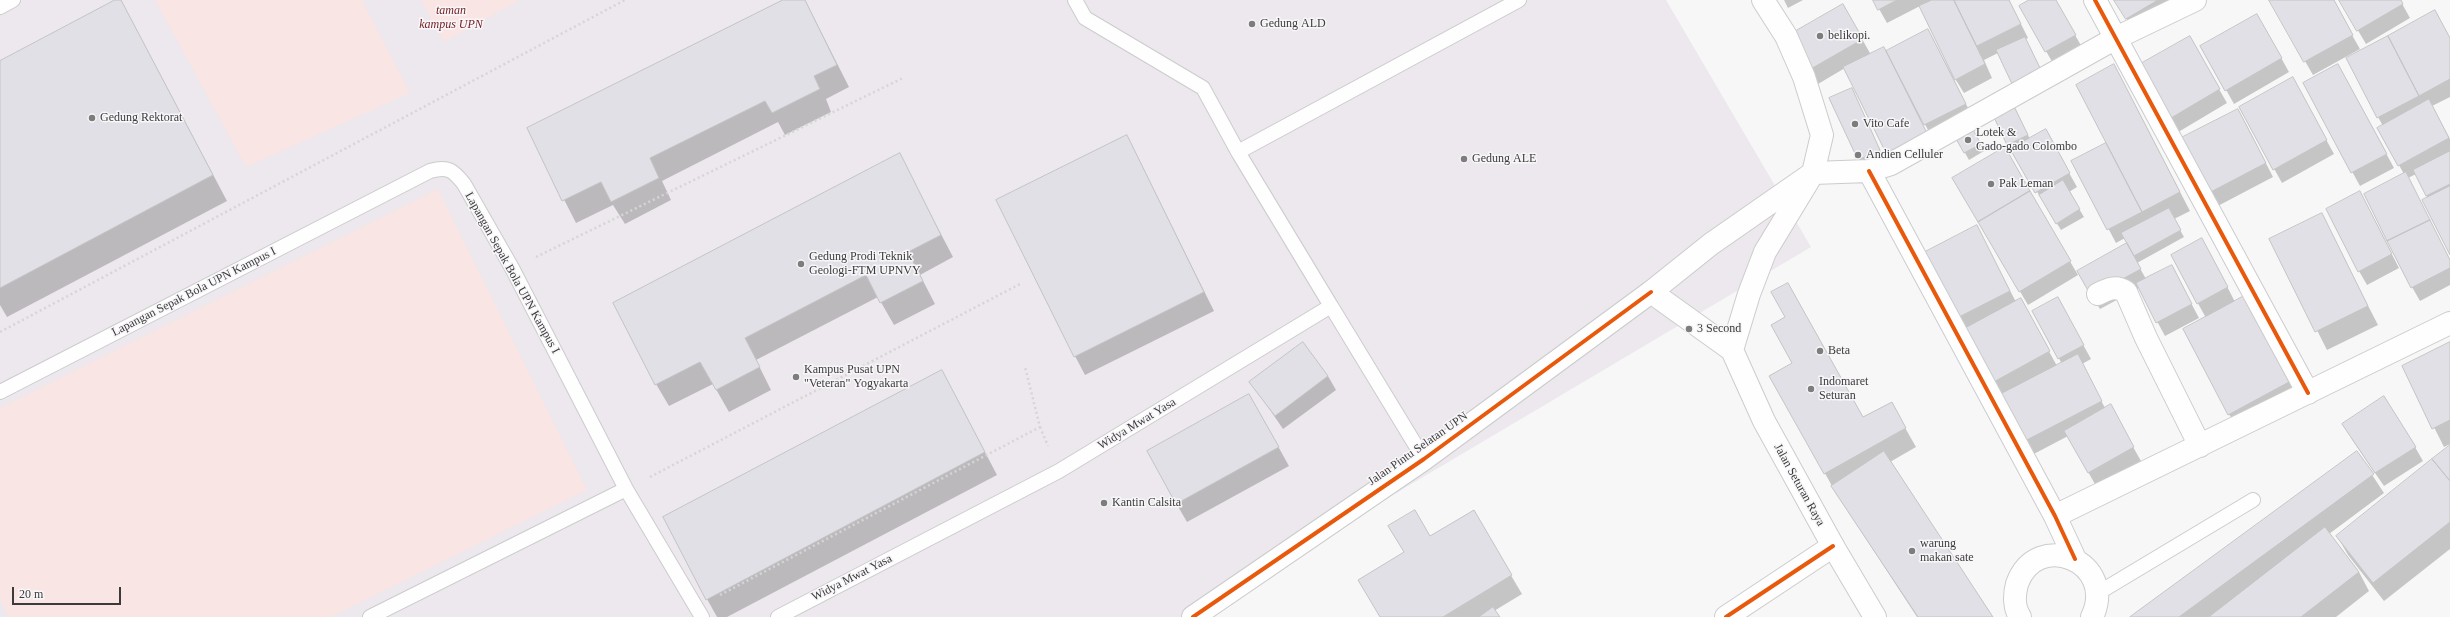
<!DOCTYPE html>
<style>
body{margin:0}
#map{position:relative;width:2450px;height:617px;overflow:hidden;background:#f7f7f7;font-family:Georgia,serif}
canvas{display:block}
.scale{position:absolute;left:12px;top:587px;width:109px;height:18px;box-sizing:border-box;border:2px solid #3b3b3c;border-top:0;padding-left:5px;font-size:12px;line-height:14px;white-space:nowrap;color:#3b3b3c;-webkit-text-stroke:3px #f8f6f8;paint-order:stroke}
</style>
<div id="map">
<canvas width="2450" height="617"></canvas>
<div class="scale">20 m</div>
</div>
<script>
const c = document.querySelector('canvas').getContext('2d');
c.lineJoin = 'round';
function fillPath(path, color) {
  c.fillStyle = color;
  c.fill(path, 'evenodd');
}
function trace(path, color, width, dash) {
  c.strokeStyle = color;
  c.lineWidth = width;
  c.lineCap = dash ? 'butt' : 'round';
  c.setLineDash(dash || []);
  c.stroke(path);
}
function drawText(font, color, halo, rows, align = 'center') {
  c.font = font + ' Georgia,serif';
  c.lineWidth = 3;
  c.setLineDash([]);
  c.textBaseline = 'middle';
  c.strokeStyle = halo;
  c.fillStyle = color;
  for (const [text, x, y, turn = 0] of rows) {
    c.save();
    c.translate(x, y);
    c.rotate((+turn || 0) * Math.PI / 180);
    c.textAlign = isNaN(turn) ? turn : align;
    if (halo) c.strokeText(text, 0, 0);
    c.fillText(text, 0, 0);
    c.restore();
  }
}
fillPath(new Path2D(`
 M 0,0 L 1666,0 L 1811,247 L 1187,617 L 0,617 Z`), '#ece8ed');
fillPath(new Path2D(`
 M 155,0 L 362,0 L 410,93 L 246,167 Z
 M 421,0 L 520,0 L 444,42 Z
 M 438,189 L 587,490 L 331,617 L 9,617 L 0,599 L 0,408 Z`), '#f9e5e4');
fillPath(new Path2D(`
 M 118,0 L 120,0 L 134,25 L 227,201 L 7,317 L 0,305 L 0,62 Z
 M 785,0 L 805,0 L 849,87 L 826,99 L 831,112 L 785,135 L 778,122 L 662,181 L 671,200 L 625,224 L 613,205 L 576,223 L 528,129 Z
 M 1784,0 L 1803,0 L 1788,8 Z
 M 1874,0 L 2009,0 L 2028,38 L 1984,60 L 1992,78 L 1964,93 L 1954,77 L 1953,78 L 1973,118 L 1933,139 L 1922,119 L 1920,120 L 1895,167 L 1845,68 L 1818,84 L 1790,35 L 1843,5 L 1871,55 L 1886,52 L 1928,31 L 1953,77 L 1955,77 L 1920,6 L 1887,23 Z
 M 2031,0 L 2055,0 L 2083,49 L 2054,65 L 2020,6 Z
 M 2116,0 L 2181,0 L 2134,32 Z
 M 2270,0 L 2332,0 L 2360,49 L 2313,75 Z
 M 2340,0 L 2400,0 L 2410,18 L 2366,44 Z
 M 2257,15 L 2289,72 L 2234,104 L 2202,47 Z
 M 2189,37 L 2227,103 L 2175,134 L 2137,67 Z
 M 2450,39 L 2450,97 L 2432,106 L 2450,139 L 2450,253 L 2428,199 L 2416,174 L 2408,178 L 2450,260 L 2450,285 L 2420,301 L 2412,287 L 2404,174 L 2378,128 L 2383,126 L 2378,117 Z
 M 2346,79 L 2394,168 L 2360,186 L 2304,84 Z
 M 2124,84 L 2190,211 L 2174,219 L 2184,237 L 2137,263 L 2146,279 L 2179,280 L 2199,318 L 2165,336 L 2139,288 L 2100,309 L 2092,296 L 2128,244 L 2125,238 L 2116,243 L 2073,162 L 2109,147 Z
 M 1851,90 L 1887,164 L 1866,173 L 1858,159 Z
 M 2300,92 L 2334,154 L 2282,183 L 2240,107 Z
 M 2015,109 L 2030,139 L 2045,130 L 2077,187 L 2069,192 L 2084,217 L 2061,230 L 2012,152 L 1992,111 Z
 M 2246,124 L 2273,177 L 2214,208 L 2206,194 Z
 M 1971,129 L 1984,151 L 1969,160 L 1956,137 Z
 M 1127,136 L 1214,311 L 1085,375 L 1075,356 Z
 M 2004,149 L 2078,275 L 2028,305 L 1953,178 Z
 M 899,154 L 953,257 L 920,275 L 935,304 L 894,325 L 878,297 L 756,360 L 771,390 L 729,412 L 713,384 L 669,406 L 656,384 Z
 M 2367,206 L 2399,268 L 2367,285 L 2359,271 Z
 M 2321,214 L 2378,325 L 2327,350 L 2271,239 Z
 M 1984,240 L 2016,302 L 2028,313 L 2057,366 L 2062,364 L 2034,312 L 2065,312 L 2091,359 L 2082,364 L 2105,408 L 2110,406 L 2141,461 L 2096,486 L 2068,436 L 2030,456 L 1927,253 Z
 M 2210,253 L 2235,302 L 2254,316 L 2299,401 L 2240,433 L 2229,414 L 2206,318 L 2172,256 Z
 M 2450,343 L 2450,444 L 2444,447 L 2403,366 Z
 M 1328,376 L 1336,390 L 1283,429 L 1251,382 Z
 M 1770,376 L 1863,419 L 1891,403 L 1916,447 L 1890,462 L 1992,617 L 1917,617 L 1836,493 Z
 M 954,393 L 997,475 L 727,617 L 717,617 L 707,599 Z
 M 1260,414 L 1289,466 L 1187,522 L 1176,503 Z
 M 2351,438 L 2415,447 L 2423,461 L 2384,486 Z
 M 2450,446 L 2450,549 L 2384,601 L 2348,555 L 2337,536 Z
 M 2357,452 L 2384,493 L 2329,534 L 2359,572 L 2369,591 L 2336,617 L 2132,617 Z
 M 1473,511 L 1522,594 L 1494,611 L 1499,617 L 1381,617 Z`), '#0003');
const building = new Path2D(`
 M 115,0 L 121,0 L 213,175 L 0,288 L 0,61 Z
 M 783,0 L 805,0 L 837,65 L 814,76 L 820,89 L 772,113 L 765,101 L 650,158 L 659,178 L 611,202 L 601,182 L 562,201 L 527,128 Z
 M 1873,0 L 1897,0 L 1878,10 Z
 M 1932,0 L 1954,0 L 1985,64 L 1955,80 L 1919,6 Z
 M 1954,0 L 2009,0 L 2021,24 L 1977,46 Z
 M 2029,0 L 2056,0 L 2076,35 L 2045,52 L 2019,6 Z
 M 2114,0 L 2158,0 L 2126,19 Z
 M 2269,0 L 2334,0 L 2353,35 L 2304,62 Z
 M 2339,0 L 2401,0 L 2403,4 L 2357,31 Z
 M 1843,4 L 1863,39 L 1809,70 L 1789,35 Z
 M 2435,10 L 2450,38 L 2450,79 L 2419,96 L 2388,36 Z
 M 2257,14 L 2282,58 L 2225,91 L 2200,46 Z
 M 1928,29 L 1966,104 L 1924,125 L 1886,51 Z
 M 2190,36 L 2220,89 L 2166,121 L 2135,67 Z
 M 2388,36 L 2419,96 L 2377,118 L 2346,58 Z
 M 2025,37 L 2042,72 L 2013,86 L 1996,50 Z
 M 1884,47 L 1927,133 L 1886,153 L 1843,67 Z
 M 2114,64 L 2180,192 L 2142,212 L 2076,85 Z
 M 2338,64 L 2387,154 L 2351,173 L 2303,83 Z
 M 2293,77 L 2327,140 L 2273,170 L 2239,107 Z
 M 1852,88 L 1880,150 L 1858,160 L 1829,98 Z
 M 2429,99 L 2449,138 L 2398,166 L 2377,128 Z
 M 2011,100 L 2028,135 L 2007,145 L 1991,111 Z
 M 2238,109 L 2266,163 L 2205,195 L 2177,140 Z
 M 1972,128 L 1981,144 L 1964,153 L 1955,137 Z
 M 2046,129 L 2070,173 L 2035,193 L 2010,149 Z
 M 1127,135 L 1204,292 L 1074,357 L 996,200 Z
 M 2106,143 L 2142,212 L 2107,230 L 2071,161 Z
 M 2005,147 L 2030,191 L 1978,222 L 1952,178 Z
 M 2450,151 L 2450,184 L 2426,196 L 2413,170 Z
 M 900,153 L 941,235 L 908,252 L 923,281 L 880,303 L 866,275 L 745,338 L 760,367 L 716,390 L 700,362 L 655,385 L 613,303 Z
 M 2406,172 L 2430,220 L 2387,241 L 2364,194 Z
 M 2063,180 L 2080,209 L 2056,224 L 2039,195 Z
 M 2450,186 L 2450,255 L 2422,200 Z
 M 2030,191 L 2071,261 L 2019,292 L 1978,222 Z
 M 2360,191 L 2392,254 L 2358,272 L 2326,209 Z
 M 2169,208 L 2181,230 L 2134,256 L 2121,233 Z
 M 2322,213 L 2368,306 L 2315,332 L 2269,239 Z
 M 2430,220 L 2450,260 L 2450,268 L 2411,288 L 2387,241 Z
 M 1977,225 L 2010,291 L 1959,317 L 1925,252 Z
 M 2202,238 L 2228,287 L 2197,304 L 2171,255 Z
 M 2127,243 L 2141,269 L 2091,296 L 2077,271 Z
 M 2172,265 L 2192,304 L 2156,323 L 2136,283 Z
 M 1788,283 L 1863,417 L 1892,402 L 1906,428 L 1824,474 L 1769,376 L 1792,363 L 1771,325 L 1785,317 L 1771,292 Z
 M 2244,296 L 2289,382 L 2228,415 L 2183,329 Z
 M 2058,297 L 2084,345 L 2058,359 L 2032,311 Z
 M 2021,298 L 2050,351 L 1990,384 L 1960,331 Z
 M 1303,342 L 1328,376 L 1275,416 L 1249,382 Z
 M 2450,342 L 2450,420 L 2432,429 L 2402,366 Z
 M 2078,354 L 2102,401 L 2021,443 L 1997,396 Z
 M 942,370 L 985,452 L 706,600 L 663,517 Z
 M 1249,394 L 1279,447 L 1176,504 L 1147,451 Z
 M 2384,396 L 2416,447 L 2375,473 L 2342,424 Z
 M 2111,404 L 2134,447 L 2088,473 L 2064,431 Z
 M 2450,445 L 2450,481 L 2432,459 Z
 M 1884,451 L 1993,617 L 1918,617 L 1831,486 Z
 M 2357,451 L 2374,474 L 2179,617 L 2130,617 Z
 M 2432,459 L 2450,481 L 2450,522 L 2373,583 L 2336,536 Z
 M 1415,510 L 1430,536 L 1474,510 L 1512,575 L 1443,617 L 1380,617 L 1358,580 L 1404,552 L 1388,526 Z
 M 2325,527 L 2359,572 L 2301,617 L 2209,617 Z
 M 1493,607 L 1500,617 L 1479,617 Z`);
fillPath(building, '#e0e0e6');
trace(building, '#c4c4c4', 1);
const service = new Path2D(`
 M 1075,0 L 1085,18 L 1203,88 L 1238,152 L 1519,0
 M 0,7 L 13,0
 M 1331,306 L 1424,459
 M 0,392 L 430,171 C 448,166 453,170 464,184 L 512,268 L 626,489 L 702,617
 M 2098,593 L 2253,500
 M 370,617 L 626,489
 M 778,617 L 1059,471 L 1331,306 L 1238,152`);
const minor = new Path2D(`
 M 2095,0 L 2308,393
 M 1869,171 L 2055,516 L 2075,559
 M 1813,173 L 1869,171 L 1891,164 L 2116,38 L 2195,0
 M 2098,294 C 2108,289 2116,285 2126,292 L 2146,338 L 2200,446
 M 2055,516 L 2450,323
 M 1726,617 L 1833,546
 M 2020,617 C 2014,608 2014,595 2017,584 C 2037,528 2118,562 2092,617`);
const tertiary = new Path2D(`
 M 1193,617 L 1424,459 L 1651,292`);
const secondary = new Path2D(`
 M 1763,0 L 1786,36 L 1804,77 L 1822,135 L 1813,173 L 1765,252 L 1749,294 L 1732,350 L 1651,292 L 1711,244 L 1813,173
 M 1732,350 L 1764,421 L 1833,546 L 1875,617`);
trace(service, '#ccc', 16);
trace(minor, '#ccc', 24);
trace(tertiary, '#ccc', 24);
trace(secondary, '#ccc', 24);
trace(new Path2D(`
 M 536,257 L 903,78
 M 0,332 L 625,0
 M 1040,427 L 1048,446
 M 650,477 L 1022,283
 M 720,595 L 1040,427 L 1025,367`), '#d6d5d6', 2.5, [2, 3]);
trace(service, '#fefefe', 14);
trace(minor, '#fefefe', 22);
trace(tertiary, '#fefefe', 22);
trace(secondary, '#fefefe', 22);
trace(new Path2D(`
 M 2095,0 L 2308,393
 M 1869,171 L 2055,516 L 2075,559
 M 1193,617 L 1424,459 L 1651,292
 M 1726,617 L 1833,546`), '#e8590c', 4);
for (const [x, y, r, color] of [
 [1252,24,4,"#7d7d7d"],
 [1820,36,4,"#7d7d7d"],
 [92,118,4,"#7d7d7d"],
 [1855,124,4,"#7d7d7d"],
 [1968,140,4,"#7d7d7d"],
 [1858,155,4,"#7d7d7d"],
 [1464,159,4,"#7d7d7d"],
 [1991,184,4,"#7d7d7d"],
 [801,264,4,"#7d7d7d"],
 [1689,329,4,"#7d7d7d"],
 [1820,351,4,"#7d7d7d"],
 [796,377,4,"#7d7d7d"],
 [1811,389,4,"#7d7d7d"],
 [1104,503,4,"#7d7d7d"],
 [1912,551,4,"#7d7d7d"]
]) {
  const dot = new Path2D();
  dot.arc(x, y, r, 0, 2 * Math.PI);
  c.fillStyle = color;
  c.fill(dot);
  trace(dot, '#f8f6f8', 1.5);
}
drawText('italic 12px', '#752227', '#f8f6f8', [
 ["taman",451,11],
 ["kampus UPN",451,25]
]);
drawText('12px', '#3b3b3c', '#f8f6f8', [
 ["Gedung ALD",1260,24],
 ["belikopi.",1828,36],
 ["Gedung Rektorat",100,118],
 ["Vito Cafe",1863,124],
 ["Lotek &",1976,133],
 ["Gado-gado Colombo",1976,147],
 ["Andien Celluler",1866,155],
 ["Gedung ALE",1472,159],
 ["Pak Leman",1999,184],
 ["Gedung Prodi Teknik",809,257],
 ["Geologi-FTM UPNVY",809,271],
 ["3 Second",1697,329],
 ["Beta",1828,351],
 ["Kampus Pusat UPN",804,370],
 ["\"Veteran\" Yogyakarta",804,384],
 ["Indomaret",1819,382],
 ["Seturan",1819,396],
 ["Kantin Calsita",1112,503],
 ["warung",1920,544],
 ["makan sate",1920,558]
], 'left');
drawText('12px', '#3b3b3c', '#f8f6f8', [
 ["Lapangan Sepak Bola UPN Kampus I",512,273,61],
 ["Lapangan Sepak Bola UPN Kampus I",194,292,-27],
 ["Widya Mwat Yasa",1137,424,-31],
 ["Jalan Pintu Selatan UPN",1418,449,-35],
 ["Jalan Seturan Raya",1799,485,61],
 ["Widya Mwat Yasa",852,578,-27]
]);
</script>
